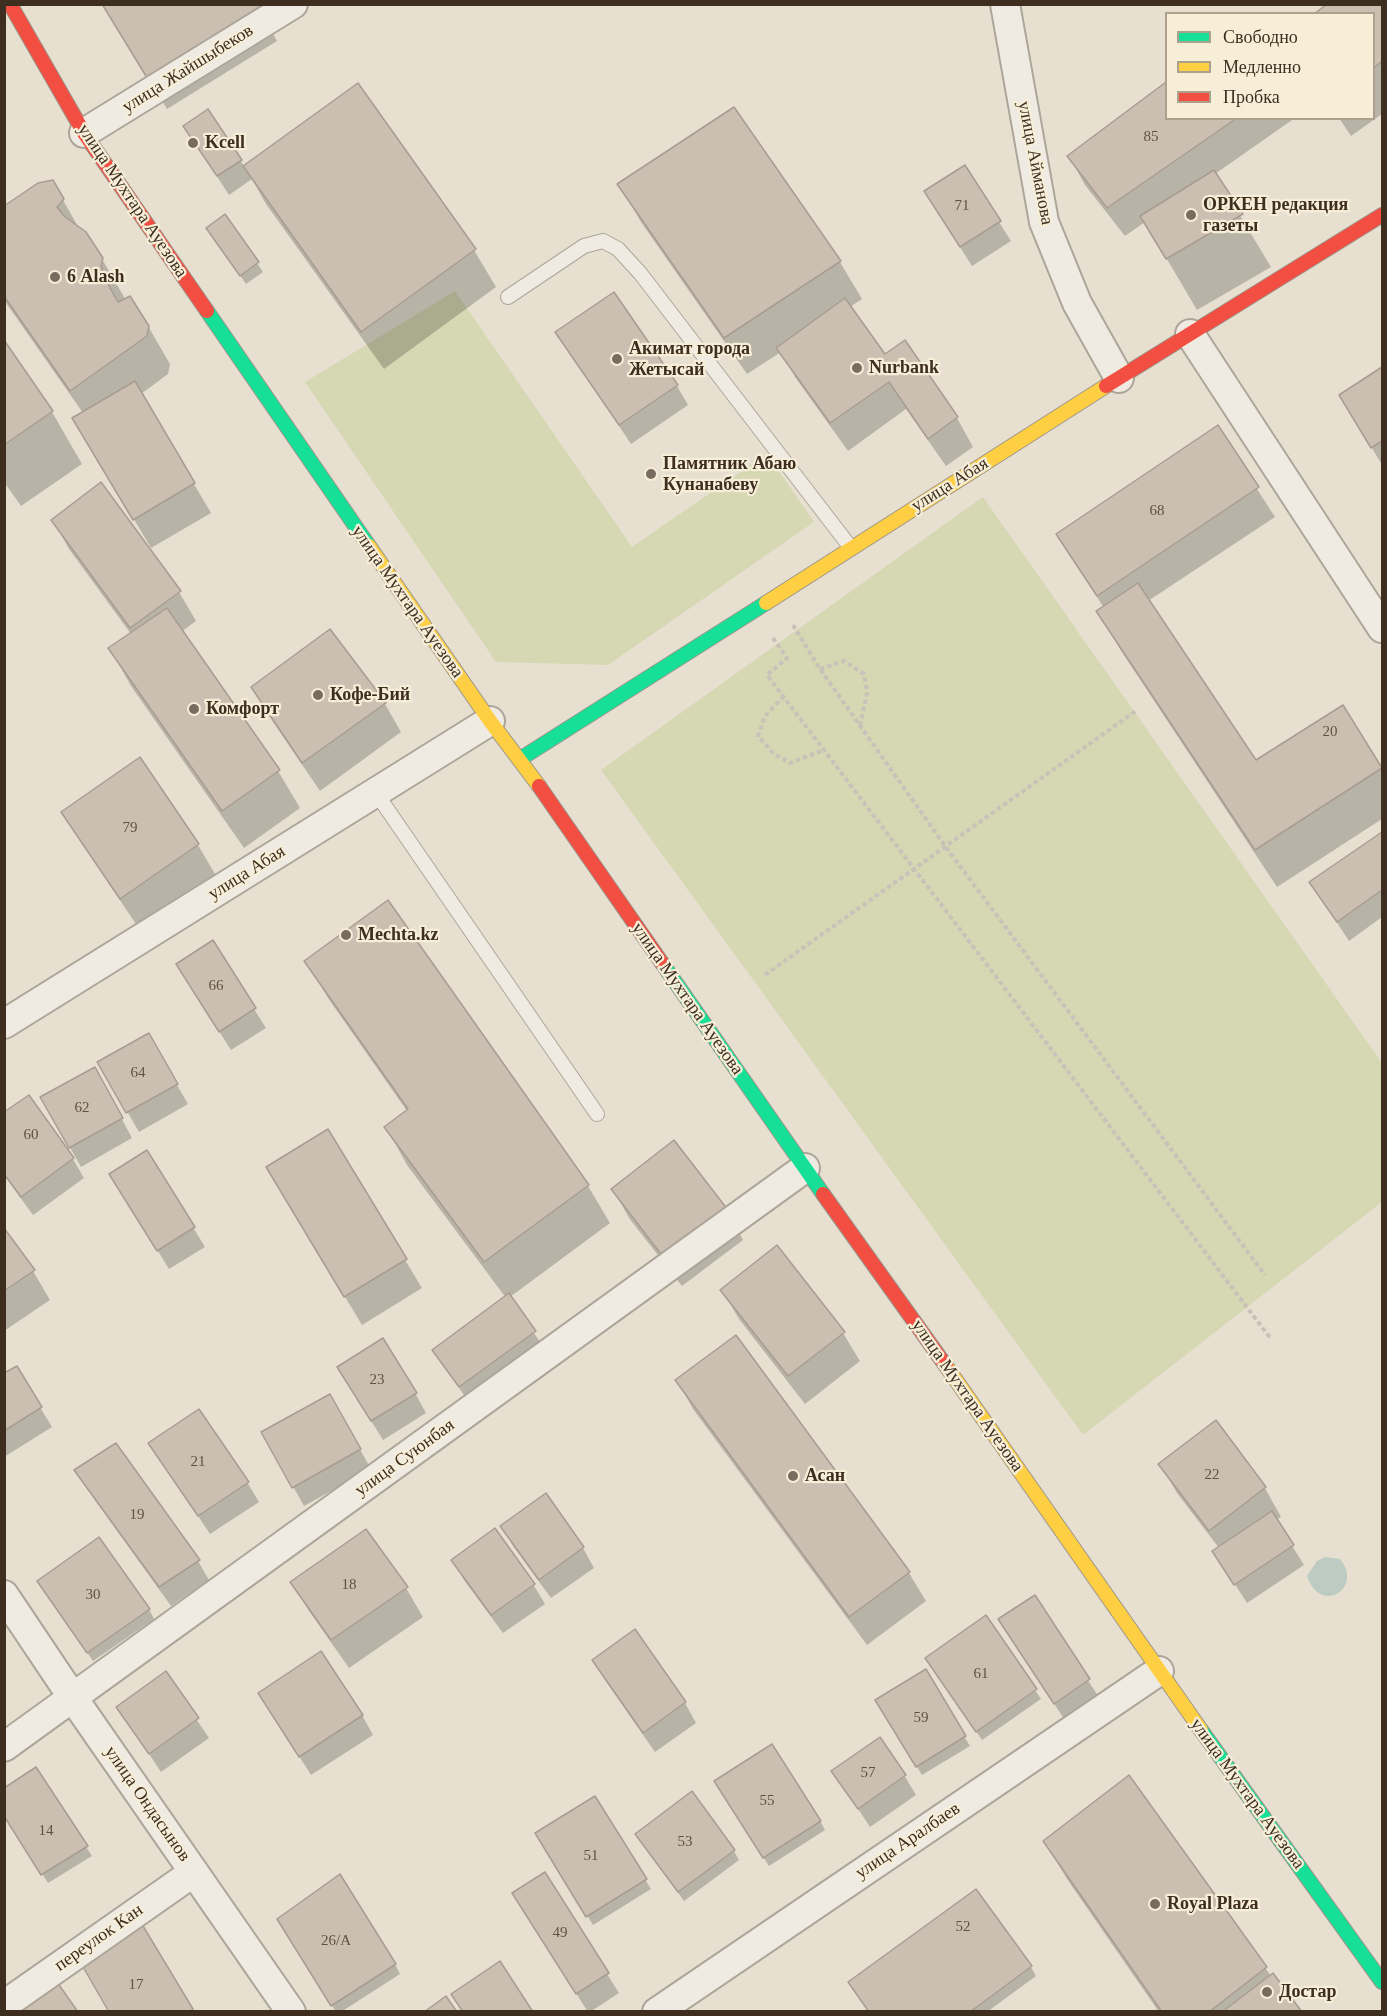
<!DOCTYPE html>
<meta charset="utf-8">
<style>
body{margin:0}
#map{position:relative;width:1387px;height:2016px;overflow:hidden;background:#e7e0d1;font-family:Georgia,serif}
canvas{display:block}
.frame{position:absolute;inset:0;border:6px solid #3d2e20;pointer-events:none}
.legend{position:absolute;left:1165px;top:12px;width:210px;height:108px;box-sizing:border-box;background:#f7eed8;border:2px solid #ada18e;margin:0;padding:8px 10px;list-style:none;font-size:18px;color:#3d2e20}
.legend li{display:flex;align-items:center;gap:12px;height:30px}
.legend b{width:30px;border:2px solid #ada18e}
</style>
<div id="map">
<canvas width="1387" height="2016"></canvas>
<div class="frame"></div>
<ul class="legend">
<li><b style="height:8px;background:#16e098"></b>Свободно</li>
<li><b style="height:8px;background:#ffcf43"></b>Медленно</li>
<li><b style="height:8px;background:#f24e42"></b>Пробка</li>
</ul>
</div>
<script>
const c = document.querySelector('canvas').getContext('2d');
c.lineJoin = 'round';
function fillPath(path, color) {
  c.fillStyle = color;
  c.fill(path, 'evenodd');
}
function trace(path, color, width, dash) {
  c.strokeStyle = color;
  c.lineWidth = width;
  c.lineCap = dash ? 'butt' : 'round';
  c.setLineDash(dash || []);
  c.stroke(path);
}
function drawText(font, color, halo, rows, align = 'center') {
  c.font = font + ' Georgia,serif';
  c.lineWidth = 4.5;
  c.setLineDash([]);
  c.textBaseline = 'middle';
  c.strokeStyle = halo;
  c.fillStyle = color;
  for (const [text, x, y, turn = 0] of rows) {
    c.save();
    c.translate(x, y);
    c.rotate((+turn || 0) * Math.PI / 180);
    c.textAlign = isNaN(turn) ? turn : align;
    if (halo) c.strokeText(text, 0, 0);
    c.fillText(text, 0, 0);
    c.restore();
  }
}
fillPath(new Path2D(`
 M 455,291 L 632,547 L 767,454 L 814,522 L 608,665 L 496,662 L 305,382 Z
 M 983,497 L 1382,1063 L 1382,1202 L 1083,1435 L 601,770 Z`), '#d6d7b3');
fillPath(new Path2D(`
 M 1325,1557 L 1340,1559 C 1364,1587 1321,1617 1307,1576 L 1317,1561 Z`), '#bcccc2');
fillPath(new Path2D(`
 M 103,4 L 256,4 L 277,41 L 167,109 Z
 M 1329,4 L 1382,4 L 1382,114 L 1351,136 L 1339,118 L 1374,118 L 1374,14 Z
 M 1166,84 L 1166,118 L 1295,118 L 1215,174 L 1271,267 L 1197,310 L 1145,222 L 1125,236 L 1085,185 L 1069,156 Z
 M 733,109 L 840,262 L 862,299 L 850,307 L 885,356 L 904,342 L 957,418 L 973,447 L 946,466 L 906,409 L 848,451 L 795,377 L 781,352 L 747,374 L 641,222 L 619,184 Z
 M 185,127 L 240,160 L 244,166 L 474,250 L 496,287 L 384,369 L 266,204 L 252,179 L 229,195 Z
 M 63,200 L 80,230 L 102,259 L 124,297 L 123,301 L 148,326 L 170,364 L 168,374 L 141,394 L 211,513 L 151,548 L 74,418 L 83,413 L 4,300 L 4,208 Z
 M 937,211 L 999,222 L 1011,241 L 972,266 Z
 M 213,237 L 257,263 L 263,272 L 246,284 Z
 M 557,333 L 677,386 L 688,405 L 631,444 Z
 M 4,343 L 52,412 L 82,464 L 21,506 L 4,482 Z
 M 1382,369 L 1382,465 L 1341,396 Z
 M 1217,427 L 1275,517 L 1148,601 L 1256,762 L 1343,707 L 1382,769 L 1382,819 L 1277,887 L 1120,649 L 1098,612 L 1104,608 L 1058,535 Z
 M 101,485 L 179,592 L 196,621 L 181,632 L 278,771 L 300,808 L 244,848 L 131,686 L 110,648 L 131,634 L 69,549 L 53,520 Z
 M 253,688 L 385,704 L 401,732 L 320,791 L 269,716 Z
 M 140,760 L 198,845 L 215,874 L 138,927 L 80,841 L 63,812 Z
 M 1382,833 L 1382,917 L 1349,941 L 1311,883 Z
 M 388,903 L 588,1186 L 610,1223 L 510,1297 L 546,1351 L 471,1406 L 434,1350 L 506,1298 L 407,1165 L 386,1127 L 407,1111 L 328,998 L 306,961 Z
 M 189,984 L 254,1009 L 266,1028 L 231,1050 Z
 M 148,1035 L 188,1104 L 139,1132 L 99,1062 Z
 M 105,1088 L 132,1138 L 81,1167 L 42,1098 Z
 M 28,1097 L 73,1159 L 84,1178 L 33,1215 L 4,1175 L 4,1114 Z
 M 147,1152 L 205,1247 L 169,1269 L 122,1193 Z
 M 613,1189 L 727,1211 L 743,1240 L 682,1286 L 629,1218 Z
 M 284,1196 L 405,1260 L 422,1288 L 362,1325 Z
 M 4,1231 L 33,1271 L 50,1300 L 4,1331 Z
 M 722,1290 L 843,1333 L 860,1361 L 805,1404 L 739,1319 Z
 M 16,1368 L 52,1427 L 4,1457 L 4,1375 Z
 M 677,1380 L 909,1573 L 926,1601 L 867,1645 L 693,1409 Z
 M 350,1387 L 415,1393 L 426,1413 L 383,1440 Z
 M 330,1396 L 371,1469 L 304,1506 L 263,1433 Z
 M 150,1444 L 247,1482 L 259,1502 L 210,1534 Z
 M 1160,1464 L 1265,1488 L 1281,1517 L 1276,1520 L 1304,1565 L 1247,1603 L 1214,1552 L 1219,1548 L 1177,1493 Z
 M 76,1470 L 198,1561 L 209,1580 L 171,1606 L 87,1489 Z
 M 545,1495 L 583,1548 L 594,1568 L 551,1598 L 513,1546 L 502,1526 Z
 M 453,1560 L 533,1584 L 545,1604 L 503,1633 L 464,1580 Z
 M 292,1582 L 406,1588 L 423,1617 L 349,1668 L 309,1611 Z
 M 44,1590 L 149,1609 L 154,1619 L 93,1661 Z
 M 1034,1597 L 1100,1699 L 1066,1722 L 1000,1620 Z
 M 986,1617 L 1041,1699 L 982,1740 L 932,1667 Z
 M 635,1631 L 685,1703 L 696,1723 L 655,1752 L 605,1680 L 594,1661 Z
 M 925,1672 L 970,1746 L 922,1775 L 877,1701 Z
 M 165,1673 L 209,1738 L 161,1772 L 118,1707 Z
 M 271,1712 L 362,1715 L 373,1735 L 311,1775 Z
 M 833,1771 L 904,1775 L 916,1795 L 870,1827 Z
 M 1129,1777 L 1271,1976 L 1300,2012 L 1159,2012 L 1067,1879 L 1045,1842 Z
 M 721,1791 L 820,1821 L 825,1830 L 769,1866 Z
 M 595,1798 L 651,1889 L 593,1925 L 537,1833 Z
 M 4,1814 L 86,1847 L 92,1856 L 48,1883 Z
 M 642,1843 L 734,1851 L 739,1860 L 684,1901 Z
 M 544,1874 L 619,1993 L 590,2012 L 588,2012 L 525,1913 Z
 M 284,1929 L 395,1964 L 400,1974 L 341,2012 L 336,2012 Z
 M 1031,1967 L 1036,1976 L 987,2012 L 870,2012 Z`), '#0003');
const building = new Path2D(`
 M 102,4 L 258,4 L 262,12 L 149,81 Z
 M 1327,4 L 1382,4 L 1382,61 L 1374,68 L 1374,14 L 1314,14 Z
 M 1166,82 L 1166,118 L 1237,118 L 1107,208 L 1067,156 Z
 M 358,83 L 476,249 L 361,332 L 243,166 Z
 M 734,107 L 841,261 L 724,338 L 617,184 Z
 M 208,109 L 242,160 L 217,176 L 183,126 Z
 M 965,165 L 1001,221 L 960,247 L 924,191 Z
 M 1214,170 L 1243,214 L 1166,259 L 1140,216 Z
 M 53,180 L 64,199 L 57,207 L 64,216 L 86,232 L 103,258 L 101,266 L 110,288 L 118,302 L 130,296 L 149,326 L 147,336 L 70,391 L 4,296 L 4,206 L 38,183 Z
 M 225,214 L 259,262 L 240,276 L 206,228 Z
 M 614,292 L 678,385 L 619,425 L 555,332 Z
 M 845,298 L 885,354 L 905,340 L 958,417 L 928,439 L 889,382 L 830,423 L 776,348 Z
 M 4,340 L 53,411 L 4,445 Z
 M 1382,367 L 1382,441 L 1371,448 L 1339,395 Z
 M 135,381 L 195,483 L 133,520 L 72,418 Z
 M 1218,425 L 1259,487 L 1097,596 L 1056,534 Z
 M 101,482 L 181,591 L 130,628 L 51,520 Z
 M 1138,583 L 1256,760 L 1343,705 L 1382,768 L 1255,850 L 1096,611 Z
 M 167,608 L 280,770 L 222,811 L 108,648 Z
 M 330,629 L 386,703 L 302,763 L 251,687 Z
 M 140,757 L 199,844 L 120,899 L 61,812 Z
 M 1382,832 L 1382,890 L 1337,922 L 1309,882 Z
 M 388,900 L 589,1185 L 484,1262 L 384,1127 L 408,1109 L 304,961 Z
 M 213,940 L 256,1008 L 219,1032 L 176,964 Z
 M 149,1033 L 178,1084 L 126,1113 L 97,1062 Z
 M 95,1067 L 123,1118 L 69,1148 L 40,1097 Z
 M 29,1095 L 74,1158 L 21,1197 L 4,1174 L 4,1112 Z
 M 328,1129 L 407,1259 L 344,1297 L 266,1167 Z
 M 674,1140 L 728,1210 L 664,1258 L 611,1189 Z
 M 147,1150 L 195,1227 L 157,1251 L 109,1174 Z
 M 4,1228 L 35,1270 L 4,1291 Z
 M 777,1245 L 845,1332 L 788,1376 L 720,1290 Z
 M 509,1293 L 536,1331 L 459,1387 L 432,1350 Z
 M 736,1335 L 910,1572 L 849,1617 L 675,1380 Z
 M 383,1338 L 417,1393 L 371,1421 L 337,1367 Z
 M 17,1366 L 42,1407 L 4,1431 L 4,1373 Z
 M 330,1394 L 361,1449 L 292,1488 L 261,1432 Z
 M 199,1409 L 249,1482 L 198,1516 L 148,1443 Z
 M 1216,1420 L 1266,1487 L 1209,1531 L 1158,1464 Z
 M 116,1443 L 200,1560 L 159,1587 L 74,1470 Z
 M 546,1493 L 584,1547 L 539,1580 L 500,1526 Z
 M 1272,1511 L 1294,1545 L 1234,1585 L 1212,1551 Z
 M 495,1528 L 535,1584 L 491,1615 L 451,1560 Z
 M 366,1529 L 408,1587 L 331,1640 L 290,1582 Z
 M 99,1537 L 150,1609 L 87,1653 L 37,1581 Z
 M 1035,1595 L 1090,1679 L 1054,1704 L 998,1619 Z
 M 986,1615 L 1037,1689 L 976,1732 L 925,1658 Z
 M 635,1629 L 686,1702 L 643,1733 L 592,1660 Z
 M 321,1651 L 363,1715 L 299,1757 L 258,1693 Z
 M 926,1669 L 966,1736 L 916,1767 L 875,1700 Z
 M 166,1671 L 199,1718 L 149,1754 L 116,1707 Z
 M 880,1737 L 906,1775 L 858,1809 L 831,1771 Z
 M 772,1744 L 821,1821 L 763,1858 L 714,1781 Z
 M 36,1767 L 88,1846 L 41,1875 L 4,1816 L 4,1788 Z
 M 1129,1775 L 1267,1967 L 1209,2012 L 1162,2012 L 1043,1841 Z
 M 692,1791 L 735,1850 L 678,1892 L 635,1834 Z
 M 595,1796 L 647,1879 L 586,1917 L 535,1833 Z
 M 545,1872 L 609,1973 L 576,1994 L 512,1893 Z
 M 340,1874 L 396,1964 L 331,2006 L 277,1919 Z
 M 976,1889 L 1032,1966 L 970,2012 L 869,2012 L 848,1982 Z
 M 140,1921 L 193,2009 L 189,2012 L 109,2012 L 79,1960 Z
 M 500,1961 L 533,2012 L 463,2012 L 451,1994 Z
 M 1273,1973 L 1302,2012 L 1222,2012 Z
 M 57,1982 L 78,2012 L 11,2012 Z
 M 446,1996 L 457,2012 L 424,2012 Z`);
fillPath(building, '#cbbfb2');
trace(building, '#a89c90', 1.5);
const lane = new Path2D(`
 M 508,297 L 584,246 L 603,241 L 618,249 L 640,273 L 851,548
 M 376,793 L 597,1114`);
const street = new Path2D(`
 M 1005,4 L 1044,222 L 1077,303 L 1119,378
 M 84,133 L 293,4
 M 1190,334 L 1382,628
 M 4,1024 L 490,721
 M 4,1595 L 73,1698 L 291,2012
 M 4,1747 L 805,1168
 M 4,2005 L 194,1872
 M 657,2012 L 1159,1671`);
const fast = new Path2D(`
 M 207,311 L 369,546
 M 520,759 L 766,603
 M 662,963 L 823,1194
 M 1201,1730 L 1382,1982`);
const slow = new Path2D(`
 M 369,546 L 490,721 L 539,786
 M 766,603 L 1106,386
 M 946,1366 L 1201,1730`);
const jam = new Path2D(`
 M 10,4 L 84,133 L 207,311
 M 1106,386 L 1382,215
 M 539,786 L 662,963
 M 823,1194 L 946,1366`);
trace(lane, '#ada599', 16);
trace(street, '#ada599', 32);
trace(fast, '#9c958a', 16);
trace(slow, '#9c958a', 16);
trace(jam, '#9c958a', 16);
trace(new Path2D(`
 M 793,625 L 820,669 L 945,846 L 1265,1275
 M 773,638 L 787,658 L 767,675 L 1271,1339
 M 820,669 L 844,661 L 864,674 L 867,693 L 860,725
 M 784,696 L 765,716 L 758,736 L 774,754 L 790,763 L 824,750
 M 765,975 L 1137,710`), '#c8c2b9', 4, [4.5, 3]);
trace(lane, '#efebe3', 14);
trace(street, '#efebe3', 28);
trace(fast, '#16e098', 14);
trace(slow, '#ffcf43', 14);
trace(jam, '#f24e42', 14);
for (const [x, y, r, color] of [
 [193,143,6,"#786c5e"],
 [1191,215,6,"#786c5e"],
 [55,277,6,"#786c5e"],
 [617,359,6,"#786c5e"],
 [857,368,6,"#786c5e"],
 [651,474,6,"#786c5e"],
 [318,695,6,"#786c5e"],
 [194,709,6,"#786c5e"],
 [346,935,6,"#786c5e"],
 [793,1476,6,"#786c5e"],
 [1155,1904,6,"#786c5e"],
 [1267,1992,6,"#786c5e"]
]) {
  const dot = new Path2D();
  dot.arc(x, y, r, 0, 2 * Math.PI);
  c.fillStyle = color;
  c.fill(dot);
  trace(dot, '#f7eed8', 2);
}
drawText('15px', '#605244', null, [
 ["85",1151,137],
 ["71",962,206],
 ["68",1157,511],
 ["20",1330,732],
 ["79",130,828],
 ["66",216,986],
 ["64",138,1073],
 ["62",82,1108],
 ["60",31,1135],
 ["23",377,1380],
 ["21",198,1462],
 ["22",1212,1475],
 ["19",137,1515],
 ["18",349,1585],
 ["30",93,1595],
 ["61",981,1674],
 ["59",921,1718],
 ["57",868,1773],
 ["55",767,1801],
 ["14",46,1831],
 ["53",685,1842],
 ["51",591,1856],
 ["52",963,1927],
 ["49",560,1933],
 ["26/А",336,1941],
 ["17",136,1985]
]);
drawText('18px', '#3d2e20', '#f7eed8', [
 ["улица Жайшыбеков",188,69,-32],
 ["улица Айманова",1035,163,79],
 ["улица Мухтара Ауезова",132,201,56],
 ["улица Абая",950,485,-32],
 ["улица Мухтара Ауезова",407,602,55],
 ["улица Абая",247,873,-32],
 ["улица Мухтара Ауезова",687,999,55],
 ["улица Мухтара Ауезова",967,1396,55],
 ["улица Суюнбая",405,1458,-36],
 ["улица Мухтара Ауезова",1247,1794,54],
 ["улица Ондасынов",147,1804,55],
 ["улица Аралбаев",908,1841,-34],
 ["переулок Кан",99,1938,-35]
]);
drawText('bold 18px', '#3d2e20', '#f7eed8', [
 ["Kcell",205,143],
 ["ОРКЕН редакция",1203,205],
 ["газеты",1203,226],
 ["6 Alash",67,277],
 ["Акимат города",629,349],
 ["Жетысай",629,370],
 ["Nurbank",869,368],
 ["Памятник Абаю",663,464],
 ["Кунанабеву",663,485],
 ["Кофе-Бий",330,695],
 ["Комфорт",206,709],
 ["Mechta.kz",358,935],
 ["Асан",805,1476],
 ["Royal Plaza",1167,1904],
 ["Достар",1279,1992]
], 'left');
</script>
